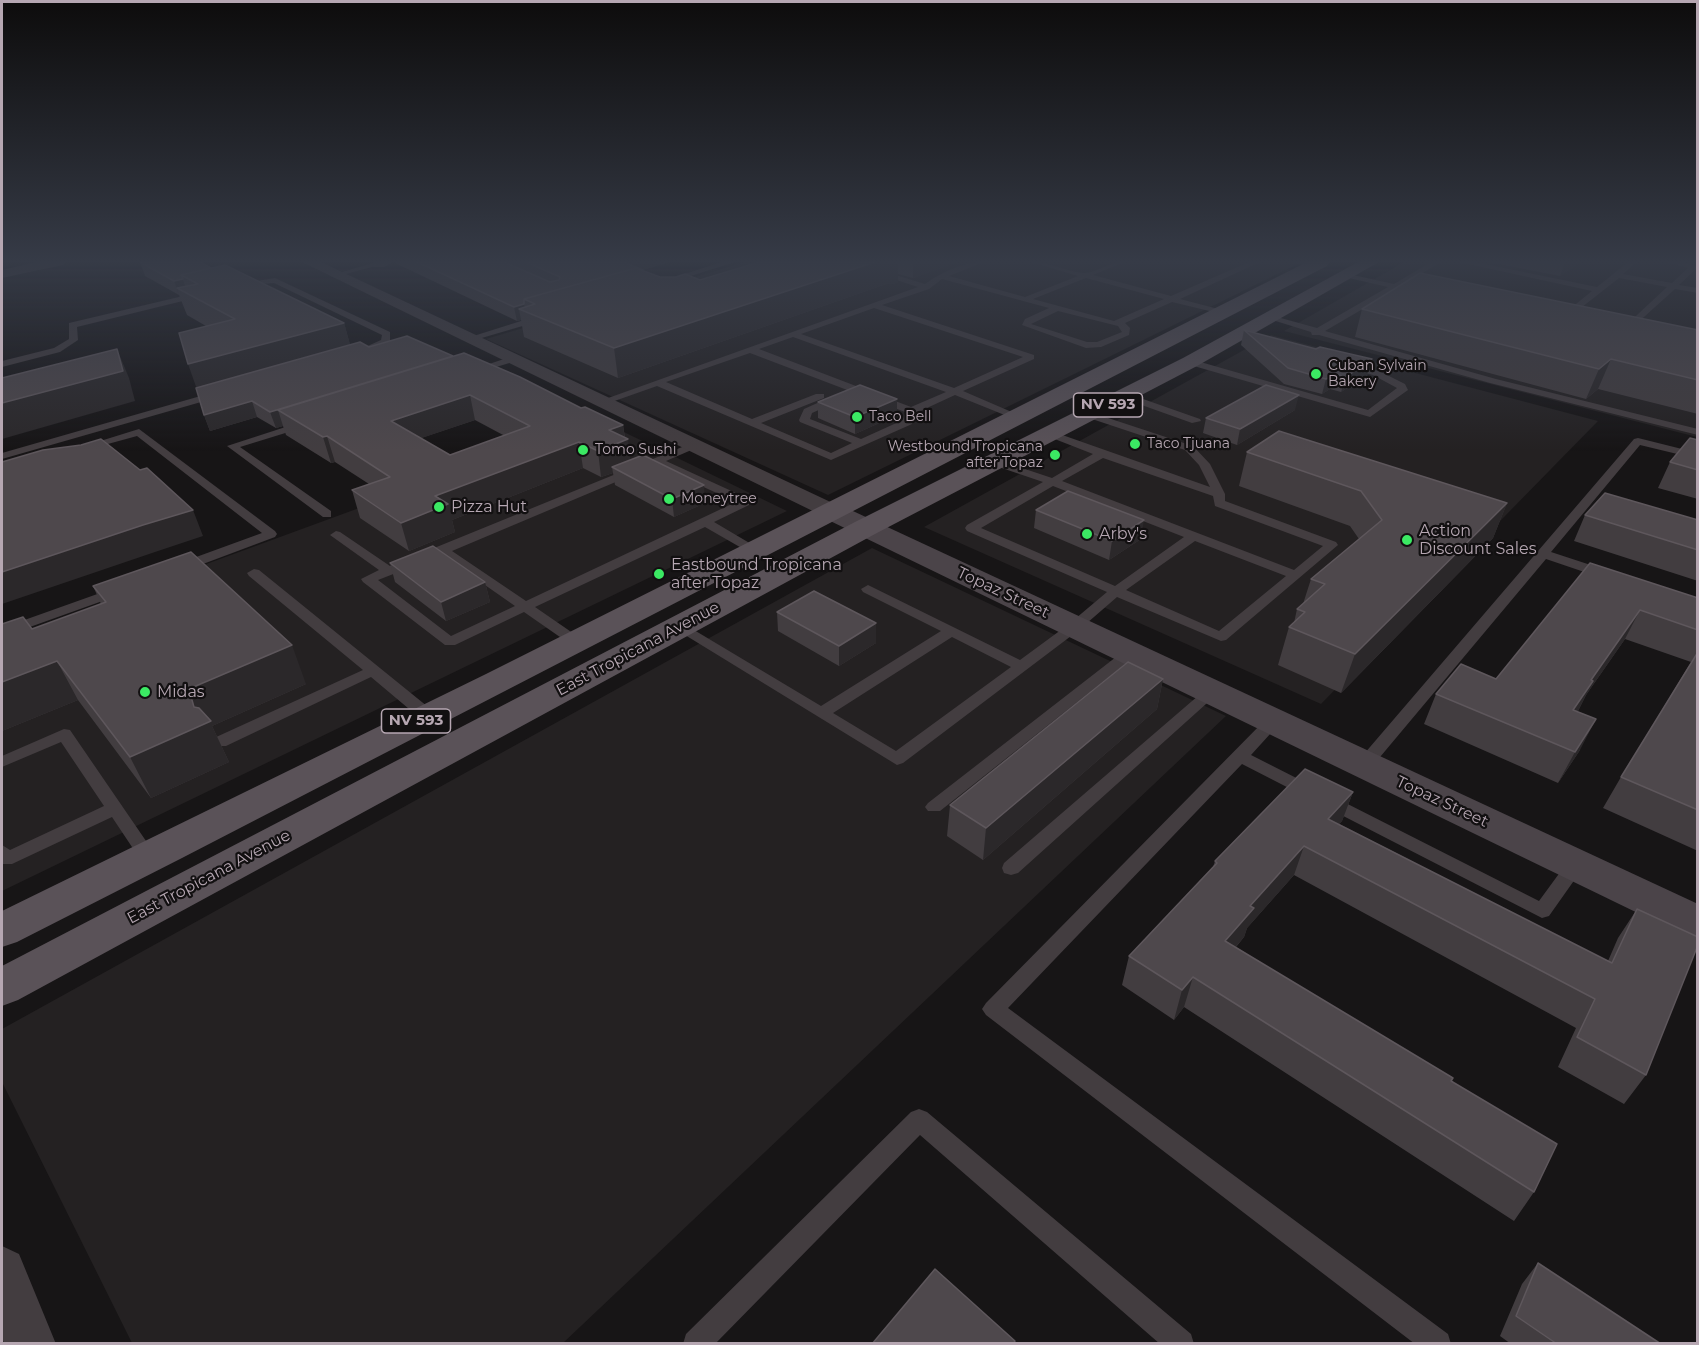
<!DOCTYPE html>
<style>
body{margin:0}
#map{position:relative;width:1699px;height:1345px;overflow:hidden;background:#171516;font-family:Montserrat,sans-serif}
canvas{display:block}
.frame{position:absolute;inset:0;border:3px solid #b6a7b2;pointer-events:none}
</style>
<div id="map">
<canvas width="1699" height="1345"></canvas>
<div class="frame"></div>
</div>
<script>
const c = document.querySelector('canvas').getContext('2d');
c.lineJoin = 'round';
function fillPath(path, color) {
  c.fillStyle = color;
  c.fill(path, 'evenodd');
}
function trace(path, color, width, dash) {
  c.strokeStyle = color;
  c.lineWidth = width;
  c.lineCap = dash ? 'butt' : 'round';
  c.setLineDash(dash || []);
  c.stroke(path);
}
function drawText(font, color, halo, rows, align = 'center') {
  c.font = font + ' Montserrat,sans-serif';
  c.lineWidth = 4.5;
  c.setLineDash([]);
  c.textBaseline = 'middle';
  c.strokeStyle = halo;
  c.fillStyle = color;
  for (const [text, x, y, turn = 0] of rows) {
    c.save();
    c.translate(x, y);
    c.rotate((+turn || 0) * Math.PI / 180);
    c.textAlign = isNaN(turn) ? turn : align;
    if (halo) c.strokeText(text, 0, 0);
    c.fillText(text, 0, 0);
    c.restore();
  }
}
fillPath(new Path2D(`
 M 745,262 L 1302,262 L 828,495 L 486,339 Z
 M 1404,262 L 1697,262 L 1697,437 L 1284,331 Z
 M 1271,335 L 1598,421 L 1321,704 L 924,527 Z
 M 599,420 L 787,511 L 2,891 L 2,639 Z
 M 872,548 L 1226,716 L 563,1343 L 132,1343 L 2,1082 L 2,1029 Z`), '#242122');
fillPath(new Path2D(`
 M 377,262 L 383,264 L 335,277 L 331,275 Z
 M 722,262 L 735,262 L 672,282 L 665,280 Z
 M 840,262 L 853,262 L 925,284 C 942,272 963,262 984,262 L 949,276 L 1025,297 L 1078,276 L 1031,262 C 1050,262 1065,271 1083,273 C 1094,274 1109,262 1124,262 L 1093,275 L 1171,296 L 1249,262 L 1260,262 L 1180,299 L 1226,311 L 1226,315 L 1172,302 L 1125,323 L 1130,328 L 1129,335 L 1101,347 L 1086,348 L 1022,325 L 1025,319 L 1049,308 L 942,279 L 929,289 L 882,305 L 1034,355 L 1034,359 L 963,391 L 1021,416 L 1012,418 L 955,395 L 916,413 L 912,424 L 831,460 L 657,386 L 606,404 L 597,402 L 918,287 ZM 1086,278 L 1164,299 L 1114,321 L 1033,299 ZM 874,308 L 1023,357 L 954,388 L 801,334 ZM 1058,311 L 1118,326 L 1122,332 L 1097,342 L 1087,342 L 1031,324 ZM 793,337 L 946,392 L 911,407 L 759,349 ZM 750,353 L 905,412 L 903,420 L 861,439 L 810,419 L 812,413 L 841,400 L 841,396 L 833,396 L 804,409 L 799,420 L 800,422 L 852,443 L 831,453 L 761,423 L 824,398 L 824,394 L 816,394 L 752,419 L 666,382 Z
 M 1292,262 L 1308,262 L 1318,266 L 1314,268 Z
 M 1431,262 L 1441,262 L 1402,285 L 1419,289 L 1419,293 L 1397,289 L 1325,331 L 1496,379 L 1698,429 L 1698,435 L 1490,383 L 1319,335 L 1312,335 L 1311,332 L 1266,318 L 1270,315 L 1317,328 L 1388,287 L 1344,277 L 1344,273 L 1394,284 Z
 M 1459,262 L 1475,262 L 1597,287 L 1628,262 L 1637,262 L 1623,274 L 1672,283 L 1688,268 L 1667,262 L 1683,262 L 1698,267 L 1679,285 L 1698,288 L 1698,293 L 1675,289 L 1624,335 L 1621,334 L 1621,330 L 1667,287 L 1619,278 L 1563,322 L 1560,321 L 1560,317 L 1592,291 Z
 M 275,278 L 390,332 L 390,342 L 367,353 L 361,353 L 361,349 L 381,340 L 382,335 L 274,283 L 241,286 L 237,284 Z
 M 200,292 L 203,292 L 203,296 L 77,327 L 78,340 L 60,352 L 2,367 L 2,361 L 54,348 L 69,339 L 69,323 Z
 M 540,315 L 543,316 L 543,320 L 468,342 L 464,339 Z
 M 513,356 L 516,357 L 516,361 L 473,374 L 468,371 Z
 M 1190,359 L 1368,410 L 1397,388 L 1373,375 L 1347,368 L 1347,364 L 1379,371 L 1405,384 L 1408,390 L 1370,417 L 1187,364 L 1187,360 Z
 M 218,391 L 223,394 L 222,396 L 2,459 L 2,453 Z
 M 1126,393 L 1200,419 L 1201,421 L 1192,423 L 1122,398 L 1121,396 Z
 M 1090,412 L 1193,446 L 1210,464 L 1225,494 L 1225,501 L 1336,542 L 1338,545 L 1226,640 L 1221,641 L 1117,597 L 1079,630 L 903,763 L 897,765 L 672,627 L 679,623 L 684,624 L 821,706 L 941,631 L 863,592 L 861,589 L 868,585 L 1020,660 L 1069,624 L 1107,592 L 967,531 L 965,528 L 967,525 L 1043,482 L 990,464 L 990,460 L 998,460 L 1052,478 L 1093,454 L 1047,436 L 1047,432 L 1051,431 L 1210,487 L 1199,465 L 1185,450 L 1086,417 L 1086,413 ZM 1103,458 L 1213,496 L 1215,506 L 1323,546 L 1294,570 L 1062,481 ZM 1053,486 L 1184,537 L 1115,586 L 981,528 ZM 1195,541 L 1286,576 L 1219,631 L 1126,590 ZM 952,637 L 1011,667 L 896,751 L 833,713 Z
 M 304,421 L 308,422 L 308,426 L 240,447 L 331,511 L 331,517 L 323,517 L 227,446 Z
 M 139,429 L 275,531 L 277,534 L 275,537 L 187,570 L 177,570 L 175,567 L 177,564 L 262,533 L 137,436 L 86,450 L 81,447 Z
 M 1638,438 L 1698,453 L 1698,459 L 1640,445 L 1551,552 L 1609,571 L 1611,574 L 1609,577 L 1599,577 L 1546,559 L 1370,769 L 1358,769 L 1356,765 L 1358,761 L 1634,439 Z
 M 692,443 L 696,444 L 696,448 L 666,461 L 749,499 L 749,505 L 714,522 L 763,551 L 757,555 L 752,554 L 705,527 L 535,607 L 580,638 L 582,641 L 580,644 L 570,644 L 524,612 L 455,645 L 445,645 L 363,582 L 361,579 L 379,570 L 330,535 L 336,531 L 340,532 L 390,566 ZM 656,465 L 736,502 L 526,601 L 452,551 ZM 442,555 L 515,606 L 451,636 L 378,580 Z
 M 254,569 L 259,570 L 433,711 L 435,715 L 433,719 L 421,719 L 371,677 L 226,746 L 214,746 L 212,742 L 214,738 L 363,670 L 249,576 L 247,573 Z
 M 117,587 L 122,588 L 124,591 L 122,594 L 2,637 L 2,628 Z
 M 1130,649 L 1137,653 L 1135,656 L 940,811 L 928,811 L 925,807 L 928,803 L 1125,650 Z
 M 1211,687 L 1216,689 L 1219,692 L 1216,695 L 1018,873 L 1011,875 L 1004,873 L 1002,868 L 1004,863 L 1206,689 Z
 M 1273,717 L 1281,722 L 1251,755 L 1539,901 L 1569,860 L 1576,858 L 1583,860 L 1585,865 L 1549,916 L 1542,918 L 1242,764 L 1008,1008 L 1448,1334 L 1451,1344 L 1415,1344 L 986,1015 L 982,1009 L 986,1003 L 1267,718 Z
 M 64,729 L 70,730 L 157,857 L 154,862 L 148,864 L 142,862 L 112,817 L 12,864 L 2,864 L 2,845 L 10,850 L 104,806 L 61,742 L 2,767 L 2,756 Z
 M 919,1109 L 927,1112 L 1191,1334 L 1194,1344 L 1160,1344 L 920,1135 L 715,1344 L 683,1344 L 686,1334 L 911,1112 Z`), '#433d40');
fillPath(new Path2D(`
 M 36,262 L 65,262 L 63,265 L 2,278 L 2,270 Z
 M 302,262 L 321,262 L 839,506 L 842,511 L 839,516 L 831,518 L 823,516 Z
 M 373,262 L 393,262 L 384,267 L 374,267 Z
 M 2,1246 L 19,1254 L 56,1344 L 4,1344 L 2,1337 Z`), '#433d40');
fillPath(new Path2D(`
 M 831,503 L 840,505 L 1698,904 L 1698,940 L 1683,935 L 822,517 L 818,511 L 822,505 Z`), '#4b4449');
fillPath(new Path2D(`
 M 1307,262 L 1329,262 L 1327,266 L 182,858 L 17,942 L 2,947 L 2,911 L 486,674 Z
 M 1358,262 L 1379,262 L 1197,366 L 875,534 L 18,1000 L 2,1006 L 2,966 L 855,522 L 1183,358 Z`), '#5a5258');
fillPath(new Path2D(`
 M 140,262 L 211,268 L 344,323 L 350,345 L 453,356 L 623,425 L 625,438 L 630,460 L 705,503 L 674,517 L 615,485 L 613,473 L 601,477 L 583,468 L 452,520 L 455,532 L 409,551 L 360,518 L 352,490 L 369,484 L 335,462 L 331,463 L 286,435 L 283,426 L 276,428 L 257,417 L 210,431 L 204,415 L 197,388 L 206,326 L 187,315 L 179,295 L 145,276 ZM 475,420 L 505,436 L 450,455 L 421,438 Z
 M 394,262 L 669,262 L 643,270 L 643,271 L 660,277 L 700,280 L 759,262 L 958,262 L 913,278 L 898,274 L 898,283 L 886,284 L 618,378 L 524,337 L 521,320 L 517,321 L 395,263 Z
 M 1489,262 L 1580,262 L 1560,276 Z
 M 1362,309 L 1698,330 L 1698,414 L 1598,389 L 1586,399 L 1355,337 Z
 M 1244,330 L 1316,349 L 1372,359 L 1367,375 L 1341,392 L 1330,389 L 1322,394 L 1284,384 L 1241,345 Z
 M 818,402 L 897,415 L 855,434 L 818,418 Z
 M 1295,410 L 1237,445 L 1203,433 L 1206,418 Z
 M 1698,440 L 1698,499 L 1658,488 L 1670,462 Z
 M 1247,452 L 1507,503 L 1493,538 L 1341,693 L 1278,665 L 1289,627 L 1294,623 L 1297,609 L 1303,604 L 1311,579 L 1359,539 L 1350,526 L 1239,486 Z
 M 1036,510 L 1141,539 L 1109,560 L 1034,528 Z
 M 1585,515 L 1698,520 L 1698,581 L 1574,541 Z
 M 390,563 L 485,582 L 490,602 L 446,621 L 395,582 Z
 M 1590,563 L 1698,598 L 1698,851 L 1603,808 L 1621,777 L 1691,662 L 1625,639 L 1586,695 L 1578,711 L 1580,750 L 1558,783 L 1424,724 L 1436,694 L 1496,679 Z
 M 93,586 L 306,684 L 212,726 L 229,762 L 151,798 L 78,700 L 2,731 L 2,624 L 32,629 L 101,604 Z
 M 777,612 L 876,643 L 839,666 L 778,631 Z
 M 1163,679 L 1157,709 L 983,860 L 947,836 L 950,805 Z
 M 1353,792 L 1342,821 L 1339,824 L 1608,961 L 1618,938 L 1637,909 L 1646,1075 L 1624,1104 L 1558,1067 L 1576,1028 L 1294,875 L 1247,928 L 1244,937 L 1236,947 L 1451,1081 L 1534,1192 L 1514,1221 L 1184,1007 L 1174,1020 L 1122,985 L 1129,956 L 1213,867 L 1215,861 Z
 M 1538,1263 L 1661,1344 L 1511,1344 L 1500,1336 L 1522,1284 Z`), '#423d40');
fillPath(new Path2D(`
 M 624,262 L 669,262 L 643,270 L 644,283 Z
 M 875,262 L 898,262 L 898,283 L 886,284 L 618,378 L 614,348 Z
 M 913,262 L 958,262 L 913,278 Z
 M 1565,262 L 1580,262 L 1560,276 Z
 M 183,279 L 187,293 L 177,288 L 179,295 L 174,281 Z
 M 524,304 L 526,312 L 519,309 L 521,320 L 517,321 L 514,307 Z
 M 344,323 L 352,351 L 199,395 L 188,364 Z
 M 117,349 L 129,378 L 135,401 L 2,439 L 2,403 Z
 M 1372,359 L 1367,375 L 1341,392 L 1346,377 Z
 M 1611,359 L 1598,389 L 1586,399 L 1599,369 Z
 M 1335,374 L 1330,389 L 1322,394 L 1326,379 Z
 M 470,395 L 475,420 L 398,446 L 391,421 Z
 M 1299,395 L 1295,410 L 1237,445 L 1240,429 Z
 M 897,399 L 897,415 L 855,434 L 855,417 Z
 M 252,401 L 257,417 L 210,431 L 204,415 Z
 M 278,410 L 283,426 L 276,428 L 270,412 Z
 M 623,425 L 625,440 L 628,439 L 631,465 L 612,467 L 613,473 L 601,477 L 598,451 L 609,430 Z
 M 327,436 L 335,462 L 331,463 L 323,437 Z
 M 579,442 L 583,468 L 452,520 L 455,532 L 409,551 L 401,523 L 435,496 Z
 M 704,485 L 705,503 L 674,517 L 672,499 Z
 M 1507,503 L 1493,538 L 1341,693 L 1355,654 Z
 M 193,510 L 203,536 L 155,552 L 2,604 L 2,572 L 143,525 Z
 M 1144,520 L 1141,539 L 1109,560 L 1112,541 Z
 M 485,582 L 490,602 L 446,621 L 441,602 Z
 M 1640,610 L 1625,639 L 1586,695 L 1578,711 L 1573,710 L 1591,680 Z
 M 876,623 L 876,643 L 839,666 L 839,646 Z
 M 292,645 L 306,684 L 212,726 L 229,762 L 151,798 L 130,757 L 184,691 Z
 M 57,661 L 78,700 L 2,731 L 2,682 Z
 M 1163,679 L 1157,709 L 983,860 L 986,828 Z
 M 1596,719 L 1580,750 L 1558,783 L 1575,752 Z
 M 1353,792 L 1342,821 L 1318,848 L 1328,819 Z
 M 1304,846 L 1294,875 L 1247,928 L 1244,937 L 1216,970 L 1225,941 L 1250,906 Z
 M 1193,977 L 1184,1007 L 1174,1020 L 1182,990 Z`), '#2b282a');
const building = new Path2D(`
 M 140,262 L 200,262 L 211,268 L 181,275 L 183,279 L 174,281 Z
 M 417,262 L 504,262 L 550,282 L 559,280 L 560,277 L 526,262 L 624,262 L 643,270 L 641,270 L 636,268 L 524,299 L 524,304 L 514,307 Z
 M 759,262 L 875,262 L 614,348 L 519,309 L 535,304 L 524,299 L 636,268 L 660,277 L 676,277 L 685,274 L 700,280 Z
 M 225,265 L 344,323 L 188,364 L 179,333 L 235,319 L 177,288 L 198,284 L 181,275 Z
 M 1420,273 L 1698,330 L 1698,380 L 1611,359 L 1599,369 L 1362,309 Z
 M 1244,330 L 1316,349 L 1320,347 L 1372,359 L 1346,377 L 1335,374 L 1326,379 L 1288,368 Z
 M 407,336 L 453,356 L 270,412 L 252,401 L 204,415 L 196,388 L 360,342 L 369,347 Z
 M 117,349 L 123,371 L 2,403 L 2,378 Z
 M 464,353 L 520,377 L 581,408 L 585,407 L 623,425 L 609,430 L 628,439 L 598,451 L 579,442 L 435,496 L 448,504 L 401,523 L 352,490 L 390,477 L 327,436 L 323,437 L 278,410 ZM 470,395 L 530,426 L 450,455 L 391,421 Z
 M 860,385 L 897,399 L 855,417 L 818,402 Z
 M 1266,385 L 1299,395 L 1240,429 L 1206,418 Z
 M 1279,431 L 1507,503 L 1355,654 L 1289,627 L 1305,612 L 1297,609 L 1325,584 L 1311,579 L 1382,520 L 1361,491 L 1247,452 Z
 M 1690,438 L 1698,440 L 1698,470 L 1670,462 Z
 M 101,439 L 140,470 L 147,468 L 193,510 L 143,525 L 2,572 L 2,462 L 43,450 L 81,445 Z
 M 643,455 L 704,485 L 672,499 L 612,467 Z
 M 1068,491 L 1144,520 L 1112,541 L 1036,510 Z
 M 1605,493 L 1698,520 L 1698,550 L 1585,515 Z
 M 433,546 L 485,582 L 441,602 L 390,563 Z
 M 191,552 L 292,645 L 184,691 L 192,700 L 194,707 L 199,708 L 211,721 L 130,757 L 57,661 L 2,682 L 2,624 L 23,617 L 32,629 L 106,602 L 93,586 Z
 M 1590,563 L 1698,598 L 1698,630 L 1640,610 L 1591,680 L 1593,681 L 1573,710 L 1596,719 L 1575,752 L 1436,694 L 1461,664 L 1496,679 Z
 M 814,591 L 876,623 L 839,646 L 777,612 Z
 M 1698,652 L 1698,810 L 1621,777 Z
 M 1128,662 L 1163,679 L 986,828 L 950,805 Z
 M 1305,769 L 1353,792 L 1328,819 L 1612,963 L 1637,909 L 1698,937 L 1698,945 L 1646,1075 L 1577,1037 L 1595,999 L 1304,846 L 1250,906 L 1254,908 L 1225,941 L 1453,1078 L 1451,1081 L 1557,1144 L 1534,1192 L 1193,977 L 1182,990 L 1129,956 L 1217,863 L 1215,861 Z
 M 1538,1263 L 1661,1344 L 1557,1344 L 1516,1316 Z
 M 935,1269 L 1015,1341 L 1013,1344 L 872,1344 Z`);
fillPath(building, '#4e484c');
trace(building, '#5e575c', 1.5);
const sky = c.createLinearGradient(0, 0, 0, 451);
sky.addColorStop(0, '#0d0c0c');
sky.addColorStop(0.58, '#363b47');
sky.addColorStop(1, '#363b4700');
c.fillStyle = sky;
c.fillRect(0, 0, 1699, 451);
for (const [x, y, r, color] of [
 [1316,374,6,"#3be963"],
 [857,417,6,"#3be963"],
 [1135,444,6,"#3be963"],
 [583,450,6,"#3be963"],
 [1055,455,6,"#3be963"],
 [669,499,6,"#3be963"],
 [439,507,6,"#3be963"],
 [1087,534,6,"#3be963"],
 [1407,540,6,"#3be963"],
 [659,574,6,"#3be963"],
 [145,692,6,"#3be963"]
]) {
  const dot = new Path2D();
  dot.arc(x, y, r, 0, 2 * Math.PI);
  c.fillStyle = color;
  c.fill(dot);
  trace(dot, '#121011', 2);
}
drawText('14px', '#b6a7b2', '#121011', [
 ["Cuban Sylvain",1328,366],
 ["Bakery",1328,382],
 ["Taco Bell",869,417],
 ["Taco Tjuana",1147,444],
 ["Westbound Tropicana",1043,447,"right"],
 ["after Topaz",1043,463,"right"],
 ["Tomo Sushi",595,450],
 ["Moneytree",681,499]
], 'left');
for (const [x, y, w] of [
 [1108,405,69],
 [416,721,69]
]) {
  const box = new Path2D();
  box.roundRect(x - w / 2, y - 12, w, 24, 4.5);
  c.fillStyle = '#121011';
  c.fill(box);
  trace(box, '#b6a7b2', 1.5);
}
drawText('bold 15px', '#b6a7b2', null, [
 ["NV 593",1108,405],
 ["NV 593",416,721]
]);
drawText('16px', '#b6a7b2', '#121011', [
 ["Pizza Hut",451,507],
 ["Action",1419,531],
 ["Discount Sales",1419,549],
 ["Arby's",1099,534],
 ["Eastbound Tropicana",671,565],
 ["after Topaz",671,583],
 ["Midas",157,692]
], 'left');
drawText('16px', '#b6a7b2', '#121011', [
 ["Topaz Street",1003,593,25],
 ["East Tropicana Avenue",638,649,-28],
 ["Topaz Street",1442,802,25],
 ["East Tropicana Avenue",209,877,-28]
]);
</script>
